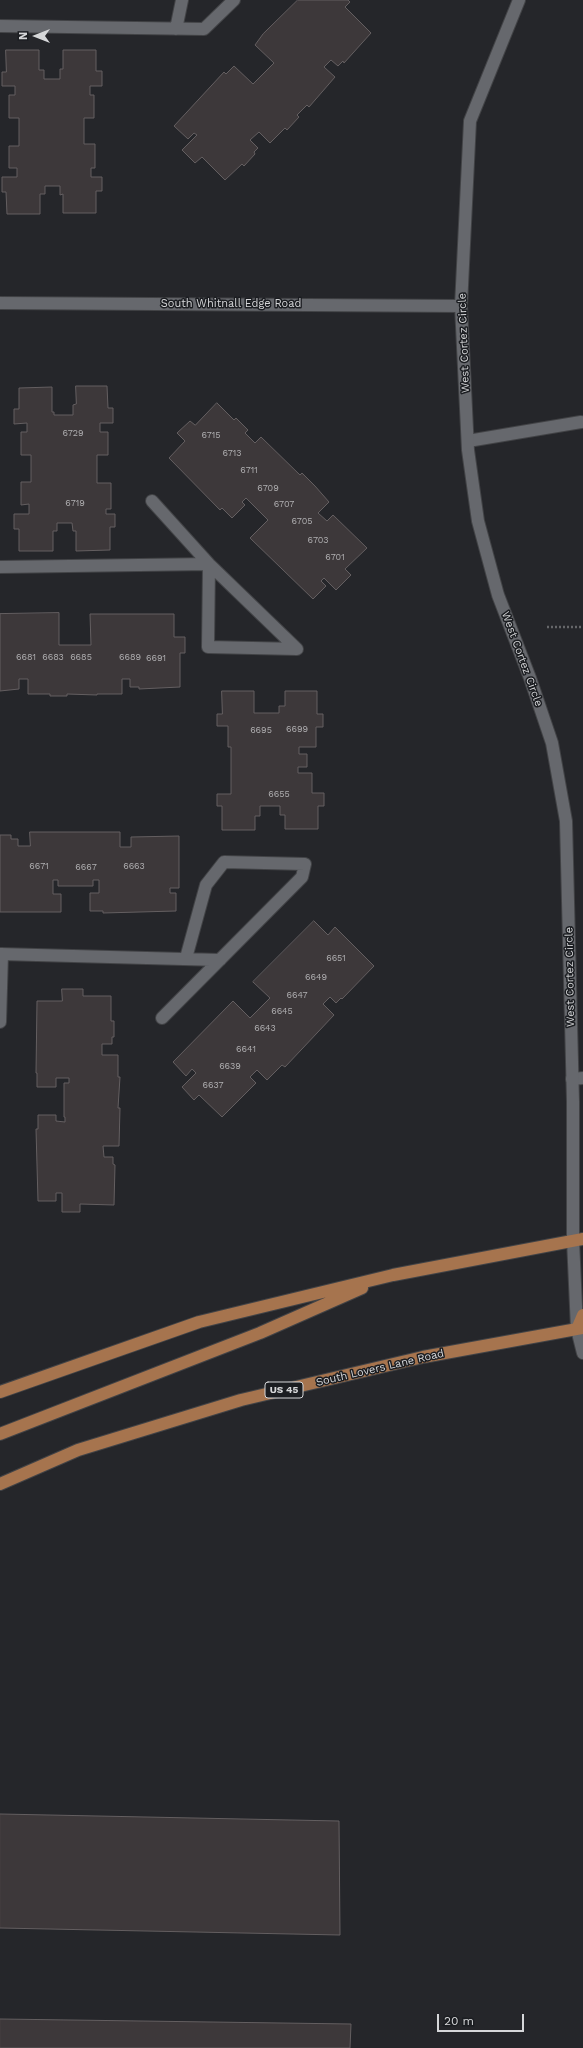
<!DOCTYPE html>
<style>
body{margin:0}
#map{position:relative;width:583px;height:2048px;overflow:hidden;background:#25262a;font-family:"Work Sans",sans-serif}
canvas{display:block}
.north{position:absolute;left:16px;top:16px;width:40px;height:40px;-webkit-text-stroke:3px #1b1d21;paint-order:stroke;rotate:270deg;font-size:11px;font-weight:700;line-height:16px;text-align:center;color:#d6d7d9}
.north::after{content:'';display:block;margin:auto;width:14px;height:18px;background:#d6d7d9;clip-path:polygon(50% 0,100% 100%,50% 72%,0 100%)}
.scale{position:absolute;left:437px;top:2014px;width:87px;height:18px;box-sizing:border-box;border:2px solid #d6d7d9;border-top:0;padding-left:5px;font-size:12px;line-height:14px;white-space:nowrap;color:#d6d7d9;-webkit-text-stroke:3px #1b1d21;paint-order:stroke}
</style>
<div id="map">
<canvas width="583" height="2048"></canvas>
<div class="north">N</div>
<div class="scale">20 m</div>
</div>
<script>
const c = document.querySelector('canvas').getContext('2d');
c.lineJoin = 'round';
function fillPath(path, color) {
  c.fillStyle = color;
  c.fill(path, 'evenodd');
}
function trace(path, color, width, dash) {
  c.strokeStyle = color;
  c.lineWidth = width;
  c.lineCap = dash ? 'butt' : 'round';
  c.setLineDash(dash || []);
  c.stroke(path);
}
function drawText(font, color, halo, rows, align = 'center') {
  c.font = font + ' "Work Sans",sans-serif';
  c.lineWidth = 3;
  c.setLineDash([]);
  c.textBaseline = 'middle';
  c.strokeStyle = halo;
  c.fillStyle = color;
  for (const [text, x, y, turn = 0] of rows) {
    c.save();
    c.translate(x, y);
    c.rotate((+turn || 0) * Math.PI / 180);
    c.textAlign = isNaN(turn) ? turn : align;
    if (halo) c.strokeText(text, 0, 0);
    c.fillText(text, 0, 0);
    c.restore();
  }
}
const building = new Path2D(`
 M 298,0 L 348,0 L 350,2 L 345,7 L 371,33 L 344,63 L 343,61 L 338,66 L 331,60 L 324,67 L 335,77 L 309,107 L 307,105 L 297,115 L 299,117 L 287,130 L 285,128 L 270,143 L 259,132 L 250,140 L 258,148 L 254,152 L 255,154 L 244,166 L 242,164 L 225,180 L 202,157 L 195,163 L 182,150 L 197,135 L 194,133 L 188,139 L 174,126 L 224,72 L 226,74 L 234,66 L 253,84 L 274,63 L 255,45 L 263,34 Z
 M 6,50 L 39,50 L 39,70 L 44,70 L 44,79 L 60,79 L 60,69 L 63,69 L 63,50 L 96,50 L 96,71 L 102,71 L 102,86 L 90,86 L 90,95 L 94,95 L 94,118 L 84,118 L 84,144 L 95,144 L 95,168 L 91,168 L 91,177 L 102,177 L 102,191 L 96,191 L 96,213 L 63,213 L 63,194 L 60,195 L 60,186 L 45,186 L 45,194 L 40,194 L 40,214 L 7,214 L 6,192 L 2,192 L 2,177 L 17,177 L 17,168 L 9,168 L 9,146 L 19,146 L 19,118 L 9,118 L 9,95 L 15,95 L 15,86 L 2,86 L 2,72 L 6,72 Z
 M 76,386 L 107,386 L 108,408 L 113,408 L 113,423 L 100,423 L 100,432 L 108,432 L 108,455 L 97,455 L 97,483 L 111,483 L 111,509 L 106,509 L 106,514 L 115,514 L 115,527 L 110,527 L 110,550 L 76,551 L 76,531 L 73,531 L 72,523 L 57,523 L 57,531 L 53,531 L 53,551 L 19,551 L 19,529 L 14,529 L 14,514 L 29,514 L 29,504 L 21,505 L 21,482 L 31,482 L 31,455 L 21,455 L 21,432 L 27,432 L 27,423 L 14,424 L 14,409 L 19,409 L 19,388 L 52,387 L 52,412 L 54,412 L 54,415 L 73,415 L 73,405 L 76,404 Z
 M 217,403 L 234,420 L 236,418 L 248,430 L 245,433 L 255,443 L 261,437 L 300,475 L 302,473 L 315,486 L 329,502 L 318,513 L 327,521 L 333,515 L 367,548 L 345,569 L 351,575 L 336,590 L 324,578 L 321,581 L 326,586 L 313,599 L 250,538 L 268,520 L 246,498 L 242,502 L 245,505 L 232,518 L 222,508 L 220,510 L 169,458 L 185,441 L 177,433 L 190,421 L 195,425 Z
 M 59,613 L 59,645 L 91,645 L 90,614 L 174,614 L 174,637 L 185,637 L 185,653 L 180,653 L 180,687 L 139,689 L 139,687 L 130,687 L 130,679 L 122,679 L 122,694 L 97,694 L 97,695 L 67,694 L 67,696 L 50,696 L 50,694 L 28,694 L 28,679 L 19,679 L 19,689 L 0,691 L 0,614 Z
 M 222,691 L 254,691 L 254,713 L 279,713 L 279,706 L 285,706 L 285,691 L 317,691 L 317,714 L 323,714 L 323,727 L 316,727 L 316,747 L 299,747 L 299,754 L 307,754 L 307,767 L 298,767 L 298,773 L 312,773 L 312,793 L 324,793 L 324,806 L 318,806 L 318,829 L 285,829 L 285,815 L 280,815 L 280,806 L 260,806 L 260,816 L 255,816 L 255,830 L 222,830 L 222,806 L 217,806 L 217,794 L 231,794 L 231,747 L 228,747 L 228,726 L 217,726 L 217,714 L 222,714 Z
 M 30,832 L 120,832 L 120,847 L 131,847 L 131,837 L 179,836 L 179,888 L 170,888 L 170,893 L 176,893 L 176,911 L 103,913 L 103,911 L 90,911 L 90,893 L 99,893 L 99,880 L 93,880 L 93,886 L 58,886 L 58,880 L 53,880 L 53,894 L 61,894 L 61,912 L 0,912 L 0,835 L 11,835 L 11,839 L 18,839 L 18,846 L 30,846 Z
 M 314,921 L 328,935 L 335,927 L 374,966 L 342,999 L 341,998 L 336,1003 L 330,997 L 323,1004 L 334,1015 L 285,1067 L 282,1065 L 267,1080 L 257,1070 L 250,1077 L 256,1083 L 222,1117 L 199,1095 L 194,1100 L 182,1087 L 196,1073 L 192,1069 L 186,1076 L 173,1062 L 233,1001 L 250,1018 L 270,998 L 253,982 Z
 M 62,989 L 83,989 L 83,996 L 111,996 L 111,1021 L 114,1021 L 114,1037 L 112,1037 L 112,1044 L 102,1044 L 102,1055 L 118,1055 L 118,1077 L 120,1077 L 118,1108 L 120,1108 L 119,1146 L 103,1146 L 104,1157 L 113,1157 L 113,1164 L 115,1165 L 114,1205 L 80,1204 L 80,1212 L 62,1212 L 62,1193 L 56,1193 L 56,1201 L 38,1201 L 36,1129 L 38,1129 L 38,1115 L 56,1115 L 56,1121 L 65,1122 L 65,1117 L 64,1117 L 64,1083 L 69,1083 L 69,1078 L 56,1078 L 56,1087 L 37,1087 L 37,1073 L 36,1073 L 37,1001 L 62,1001 Z
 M 0,1814 L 339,1821 L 340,1935 L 0,1928 Z
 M 0,2019 L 351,2024 L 350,2048 L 0,2048 Z`);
fillPath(building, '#3d383a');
trace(building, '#645f61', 1);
const lane = new Path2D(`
 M 0,26 L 204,29 L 234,0
 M 176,29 L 182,0
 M 468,441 L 581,422
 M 0,567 L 209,564 L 208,647 L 297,649 L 209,564 L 152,501
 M 0,954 L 220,960
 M 162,1018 L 302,877 L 305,864 L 224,862 L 206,885 L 186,958
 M 0,1022 L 2,954
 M 572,1079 L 583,1078`);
const street = new Path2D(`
 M 519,0 L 470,121 L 461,306 L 468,450 L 478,521 L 498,595 L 530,678 L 552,743 L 566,821 L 573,1102 L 573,1240 L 577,1329 L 583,1353
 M 0,303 L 461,306`);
const primary = new Path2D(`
 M 577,1329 L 583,1315
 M 0,1392 L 199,1322 L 393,1275 L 583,1239
 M 0,1434 L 260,1333 L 362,1288
 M 0,1484 L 78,1450 L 241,1400 L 423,1357 L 583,1328`);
trace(lane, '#424346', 14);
trace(street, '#424346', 14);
trace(primary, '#424346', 14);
trace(new Path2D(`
 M 547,627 L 583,627`), '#656669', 2.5, [2, 2]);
trace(lane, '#66686d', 12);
trace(street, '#66686d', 12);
trace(primary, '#a6744e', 12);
drawText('9px', '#b0afb1', null, [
 ["6729",73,433],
 ["6715",211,435],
 ["6713",232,453],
 ["6711",249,470],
 ["6709",268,488],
 ["6719",75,503],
 ["6707",284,504],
 ["6705",302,521],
 ["6703",318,540],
 ["6701",335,557],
 ["6681",26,657],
 ["6683",53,657],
 ["6685",81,657],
 ["6689",130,657],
 ["6691",156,658],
 ["6699",297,729],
 ["6695",261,730],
 ["6655",279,794],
 ["6671",39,866],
 ["6663",134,866],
 ["6667",86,867],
 ["6651",336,958],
 ["6649",316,977],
 ["6647",297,995],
 ["6645",282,1011],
 ["6643",265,1028],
 ["6641",246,1049],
 ["6639",230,1066],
 ["6637",213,1085]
]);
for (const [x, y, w] of [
 [284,1390,38]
]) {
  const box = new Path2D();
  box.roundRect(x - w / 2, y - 8, w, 16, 3);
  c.fillStyle = '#1b1d21';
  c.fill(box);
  trace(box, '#d6d7d9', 1);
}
drawText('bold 10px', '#d6d7d9', null, [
 ["US 45",284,1390]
]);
drawText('11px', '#d6d7d9', '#1b1d21', [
 ["South Whitnall Edge Road",231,304],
 ["West Cortez Circle",464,343,-92],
 ["West Cortez Circle",522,659,70],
 ["West Cortez Circle",570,977,-91],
 ["South Lovers Lane Road",380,1368,-13]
]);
</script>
